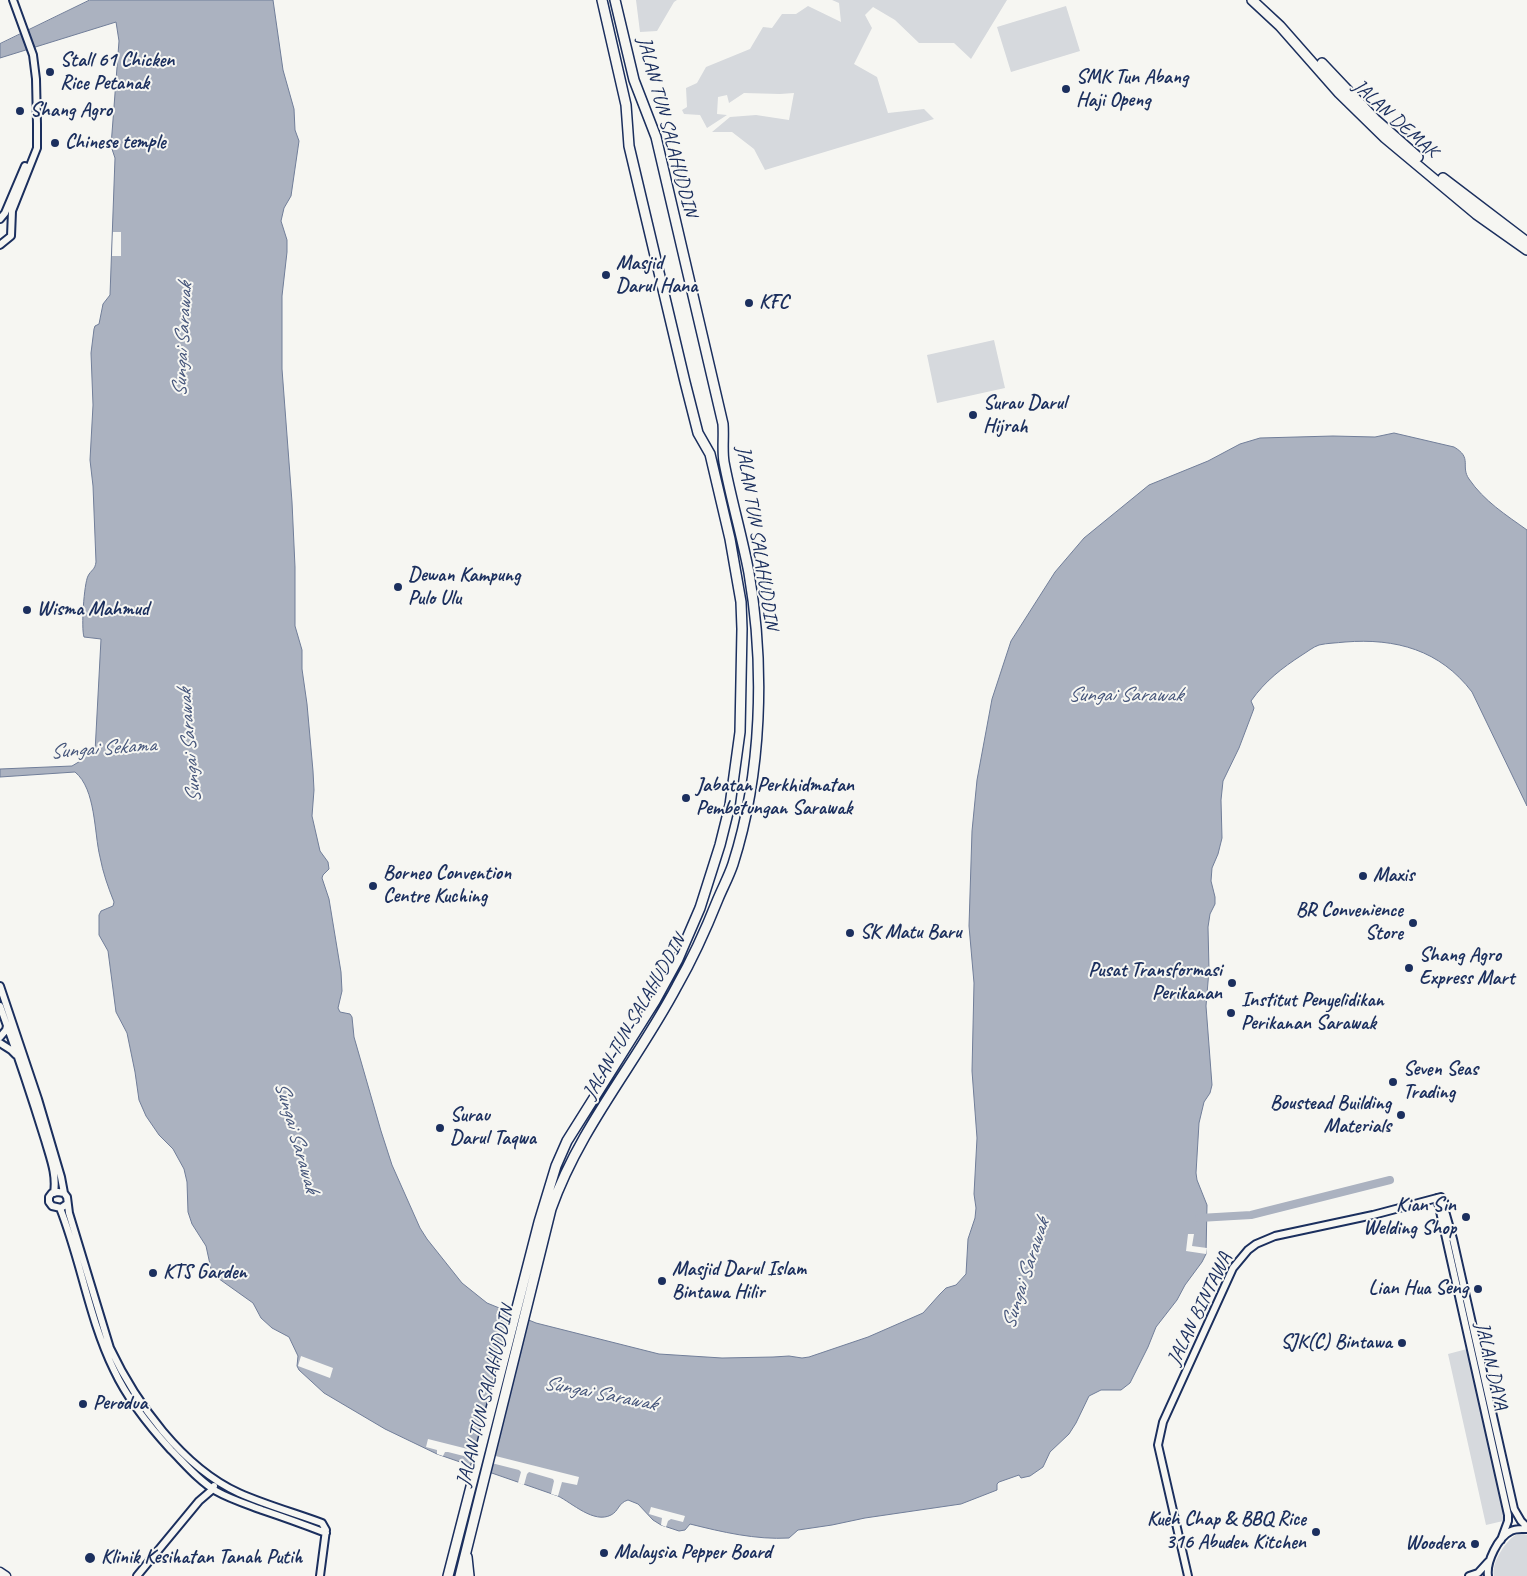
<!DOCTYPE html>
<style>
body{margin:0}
canvas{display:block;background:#f6f6f2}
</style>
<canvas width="1527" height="1576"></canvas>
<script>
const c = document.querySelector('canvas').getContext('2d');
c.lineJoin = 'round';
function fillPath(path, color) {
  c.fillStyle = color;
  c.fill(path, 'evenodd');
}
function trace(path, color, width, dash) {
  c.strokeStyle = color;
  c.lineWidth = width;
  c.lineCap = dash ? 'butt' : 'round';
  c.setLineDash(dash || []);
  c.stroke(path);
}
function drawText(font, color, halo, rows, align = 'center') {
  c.font = font + ' Caveat,sans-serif';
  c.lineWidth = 4;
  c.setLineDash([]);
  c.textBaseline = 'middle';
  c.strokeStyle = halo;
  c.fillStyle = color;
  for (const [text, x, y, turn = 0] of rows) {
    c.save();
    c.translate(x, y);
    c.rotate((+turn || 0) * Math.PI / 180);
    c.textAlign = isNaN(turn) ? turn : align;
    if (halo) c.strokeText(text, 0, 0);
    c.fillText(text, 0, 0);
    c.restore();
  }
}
fillPath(new Path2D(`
 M 636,0 L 677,0 L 674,2 L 657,31 L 640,32 Z
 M 832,0 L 1007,0 L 971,59 L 954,43 L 919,43 L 895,20 L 873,7 L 865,15 L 872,28 L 854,64 L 877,77 L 888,113 L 924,109 L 934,119 L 765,170 L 754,149 L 732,132 L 712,132 L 730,117 L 756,115 L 789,120 L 794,93 L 780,94 L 744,93 L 729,103 L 727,95 L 718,97 L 717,114 L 727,115 L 707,128 L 700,115 L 684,114 L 682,110 L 687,107 L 686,88 L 697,83 L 706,67 L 750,49 L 763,27 L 772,28 L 782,14 L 796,14 L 808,6 L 841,22 L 839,3 Z
 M 1066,6 L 1080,51 L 1011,72 L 997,27 Z
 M 994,340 L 1005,388 L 937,403 L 927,355 Z
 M 1467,1349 L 1505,1516 L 1503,1521 L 1486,1525 L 1448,1354 Z
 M 1520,1533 L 1527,1535 L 1527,1576 L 1494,1576 C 1490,1564 1508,1536 1520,1533 Z`), '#d6d9dd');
const water = new Path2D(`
 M 90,0 L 273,0 L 283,70 L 294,109 L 295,130 L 299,141 L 291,196 L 284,208 L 281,221 L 287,240 L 287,252 L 282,296 L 282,369 L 292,502 L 295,567 L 295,626 L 302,650 L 302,669 L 307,704 L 313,771 L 314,790 L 312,816 L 320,851 L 328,862 L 329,869 L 323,875 L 322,878 L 329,899 L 341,972 L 342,991 L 338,1008 L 340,1012 L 350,1014 L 352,1017 L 354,1037 L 381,1131 L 392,1165 L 420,1228 L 427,1239 L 462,1283 L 487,1303 L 536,1323 L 659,1354 L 722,1358 L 773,1357 L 789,1356 L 802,1358 L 809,1357 L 868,1337 L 923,1313 L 940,1294 L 946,1288 L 956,1285 L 966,1274 L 968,1239 L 975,1218 L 976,1208 L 974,1194 L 977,1138 L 972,1071 L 974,983 L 969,926 L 972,831 L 977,780 L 992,699 L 1011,641 L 1055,572 L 1084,538 L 1149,485 L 1208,461 L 1240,444 L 1260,438 L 1333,436 L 1375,437 L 1394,433 L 1454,447 C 1473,458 1460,466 1469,479 C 1484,501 1506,515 1527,530 L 1527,806 L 1472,692 C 1440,650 1396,638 1345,642 C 1337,643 1327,643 1319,645 C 1313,647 1307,652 1302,655 C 1282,668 1265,681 1251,701 L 1254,708 L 1253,711 L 1239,748 L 1223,781 L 1221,800 L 1222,838 L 1218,854 L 1212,868 L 1211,881 L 1215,897 L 1215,904 L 1210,914 L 1208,927 L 1209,970 L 1206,1006 L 1212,1085 L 1210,1093 L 1204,1102 L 1199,1123 L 1196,1173 L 1197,1180 L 1207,1205 L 1206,1254 L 1202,1262 L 1185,1285 L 1177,1300 L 1156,1327 L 1148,1347 L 1130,1383 L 1121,1390 L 1101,1390 L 1089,1396 L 1076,1423 L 1069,1434 L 1050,1452 L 1043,1467 L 1030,1476 L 1021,1478 L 1019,1475 L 999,1482 L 997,1484 L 997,1490 L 961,1504 L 865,1518 L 832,1525 L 798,1530 L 789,1538 C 756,1540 722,1532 690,1524 L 685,1530 L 679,1531 L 661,1525 L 653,1520 L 638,1504 L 628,1500 C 618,1503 619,1511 611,1515 C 594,1524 572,1503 558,1496 L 437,1454 L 385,1429 L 324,1393 L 299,1370 L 297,1366 L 298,1356 L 289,1337 L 272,1328 L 261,1318 L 253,1303 L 215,1276 L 211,1269 L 206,1246 L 192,1224 L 188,1212 L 187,1182 L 184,1169 L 173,1149 L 159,1135 L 146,1116 L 139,1100 L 135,1072 L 127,1033 L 116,1012 L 108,951 L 99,935 L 99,915 L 101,911 L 113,906 L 114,902 C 108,887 103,873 100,857 C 94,833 96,789 75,772 L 0,777 L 0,769 L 72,766 L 82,760 L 83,756 L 94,754 L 95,752 L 101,639 L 84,637 C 81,628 84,584 88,576 C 91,570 95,570 96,562 L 93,486 L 90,460 L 93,405 L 91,353 L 94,329 L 95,326 L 99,324 L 103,304 L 110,295 L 115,158 L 111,146 L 119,41 L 116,22 L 0,58 L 0,44 Z`);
fillPath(water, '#abb2c0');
trace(water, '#717e99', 1);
fillPath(new Path2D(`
 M 113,232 L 121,232 L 121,256 L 112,256 Z
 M 1188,1234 L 1194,1234 L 1192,1246 L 1207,1248 L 1206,1254 L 1186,1251 Z
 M 301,1356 L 333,1368 L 330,1378 L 298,1366 Z
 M 428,1439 L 579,1477 L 577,1485 L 562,1482 L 558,1496 L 551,1494 L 554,1481 L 553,1479 L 529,1472 L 527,1474 L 524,1485 L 518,1483 L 521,1472 L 519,1470 L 448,1452 L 445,1452 L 443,1456 L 437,1454 L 437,1450 L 426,1447 Z
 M 651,1507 L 685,1516 L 683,1522 L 671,1519 L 668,1521 L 666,1527 L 661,1525 L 662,1518 L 649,1514 Z`), '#f6f6f2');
trace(new Path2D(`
 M 1199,1218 L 1251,1215 L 1390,1180`), '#abb2c0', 8);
const minor = new Path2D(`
 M 0,219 L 5,213 L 25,166
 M 0,245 L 11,236 L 12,211 L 37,148 L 37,124 L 36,79 L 33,55 L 13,0
 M 0,986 L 38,1099 L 61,1177 L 64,1193
 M 0,1006 C 16,1050 31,1095 45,1140 C 50,1158 57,1174 54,1193
 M 0,1037 L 6,1030 L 7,1026
 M 0,1043 L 11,1050 L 16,1055
 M 1437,1198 L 1508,1515 L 1508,1521 L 1501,1540
 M 67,1204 L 61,1208 L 52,1206 L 49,1202 L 49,1197 L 52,1193 L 58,1192 L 64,1193 L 67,1197 L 69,1213 L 110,1348 C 136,1403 182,1467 239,1493 C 266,1505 295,1513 322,1523 L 326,1530 L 320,1576
 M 60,1208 C 81,1261 89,1319 114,1370 C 128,1400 149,1426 171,1450 C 185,1464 199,1481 216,1491 C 230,1499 246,1504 262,1510 C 283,1517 305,1525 326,1533
 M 137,1576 L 199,1501 L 213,1489 L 214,1486
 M 1188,1576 L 1158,1445 L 1163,1422 L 1233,1268 L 1248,1250 L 1256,1244 L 1275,1236 L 1373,1215 L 1441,1197 L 1453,1239 L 1514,1509 L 1521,1521 L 1527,1527
 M 1469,1576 L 1478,1573 L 1488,1562
 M 1488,1576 C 1486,1562 1498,1537 1511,1531 C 1516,1528 1522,1529 1527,1529`);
const major = new Path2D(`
 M 0,1572 L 6,1576`);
const highway = new Path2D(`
 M 1252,0 L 1280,26 L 1339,93 L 1385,138 L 1476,214 L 1527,250
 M 1322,63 L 1375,119 L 1418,157
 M 1443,178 L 1527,242
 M 467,1557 L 469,1576
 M 448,1576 L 539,1222 L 556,1166 L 567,1141 L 655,1001 L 678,959 L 700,908 L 720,845 L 730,805 L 740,732 L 742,629 L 741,602 L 730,539 L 710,454 L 698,433 L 685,382 L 629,146 L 626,105 L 602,0
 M 460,1576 L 551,1209 C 580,1127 637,1062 677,986 C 693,958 706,929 718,899 C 723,887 729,876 733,864 C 762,773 765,667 749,573 C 742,536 731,499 724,462 C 722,450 724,437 723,424 L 656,137 L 634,80 L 615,0`);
trace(minor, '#1b2f5e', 10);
trace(major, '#1b2f5e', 11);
trace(highway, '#1b2f5e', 12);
trace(minor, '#f6f6f2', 6);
trace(major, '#f6f6f2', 8);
trace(highway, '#f6f6f2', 9);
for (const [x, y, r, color] of [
 [50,72,5,"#1b2f5e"],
 [1066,89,5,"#1b2f5e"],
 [20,111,5,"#1b2f5e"],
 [55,143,5,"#1b2f5e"],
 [606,275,5,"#1b2f5e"],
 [749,303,5,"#1b2f5e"],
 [973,415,5,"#1b2f5e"],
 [398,587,5,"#1b2f5e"],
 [27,610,5,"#1b2f5e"],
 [686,798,5,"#1b2f5e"],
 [1363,876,5,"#1b2f5e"],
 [373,886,5,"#1b2f5e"],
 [1413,923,5,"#1b2f5e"],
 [850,933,5,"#1b2f5e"],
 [1409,968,5,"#1b2f5e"],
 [1232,983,5,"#1b2f5e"],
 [1231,1013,5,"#1b2f5e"],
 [1393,1082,5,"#1b2f5e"],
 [1401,1115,5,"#1b2f5e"],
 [440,1128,5,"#1b2f5e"],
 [1466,1217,5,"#1b2f5e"],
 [153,1273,5,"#1b2f5e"],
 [662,1281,5,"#1b2f5e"],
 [1478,1289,5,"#1b2f5e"],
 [1402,1343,5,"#1b2f5e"],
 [83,1404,5,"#1b2f5e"],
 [1316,1532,5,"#1b2f5e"],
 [1475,1544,5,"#1b2f5e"],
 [604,1553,5,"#1b2f5e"],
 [90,1558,6,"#1b2f5e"]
]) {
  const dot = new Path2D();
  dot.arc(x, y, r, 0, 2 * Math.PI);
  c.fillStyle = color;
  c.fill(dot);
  trace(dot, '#f6f6f2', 2);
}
drawText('bold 20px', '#1b2f5e', '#f6f6f2', [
 ["Stall 61 Chicken",60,61],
 ["Rice Petanak",60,84],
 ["SMK Tun Abang",1076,78],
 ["Haji Openg",1076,101],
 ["Shang Agro",30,111],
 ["Chinese temple",65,143],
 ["Masjid",616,264],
 ["Darul Hana",616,287],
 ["KFC",759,303],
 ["Surau Darul",983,404],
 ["Hijrah",983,427],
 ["Dewan Kampung",408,576],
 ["Pulo Ulu",408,599],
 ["Wisma Mahmud",37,610],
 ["Jabatan Perkhidmatan",696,786],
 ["Pembetungan Sarawak",696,809],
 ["Borneo Convention",383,874],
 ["Centre Kuching",383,897],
 ["Maxis",1373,876],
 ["BR Convenience",1403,911,"right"],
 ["Store",1403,934,"right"],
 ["SK Matu Baru",860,933],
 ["Shang Agro",1419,956],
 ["Express Mart",1419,979],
 ["Pusat Transformasi",1222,971,"right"],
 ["Perikanan",1222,994,"right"],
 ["Institut Penyelidikan",1241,1001],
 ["Perikanan Sarawak",1241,1024],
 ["Seven Seas",1403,1070],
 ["Trading",1403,1093],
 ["Boustead Building",1391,1104,"right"],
 ["Materials",1391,1127,"right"],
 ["Surau",450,1116],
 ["Darul Taqwa",450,1139],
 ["Kian Sin",1456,1206,"right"],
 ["Welding Shop",1456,1229,"right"],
 ["Masjid Darul Islam",672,1270],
 ["Bintawa Hilir",672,1293],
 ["KTS Garden",163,1273],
 ["Lian Hua Seng",1468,1289,"right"],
 ["SJK(C) Bintawa",1392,1343,"right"],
 ["Perodua",93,1404],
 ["Kueh Chap & BBQ Rice",1306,1520,"right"],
 ["316 Abuden Kitchen",1306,1543,"right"],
 ["Woodera",1465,1544,"right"],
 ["Malaysia Pepper Board",614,1553],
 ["Klinik Kesihatan Tanah Putih",101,1558]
], 'left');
drawText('20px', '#1b2f5e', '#f6f6f2', [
 ["JALAN DEMAK",1395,119,42],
 ["JALAN TUN SALAHUDDIN",667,127,75],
 ["JALAN TUN SALAHUDDIN",757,538,81],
 ["JALAN TUN SALAHUDDIN",635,1017,-60],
 ["JALAN BINTAWA",1200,1309,-64],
 ["JALAN DAYA",1491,1366,77],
 ["JALAN TUN SALAHUDDIN",486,1396,-76]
]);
drawText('italic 21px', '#46567b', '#f6f6f2', [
 ["Sungai Sarawak",183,340,-87],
 ["Sungai Sarawak",1125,695],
 ["Sungai Sarawak",190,746,-95],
 ["Sungai Sekama",103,749,-4],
 ["Sungai Sarawak",296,1137,74],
 ["Sungai Sarawak",1026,1274,-72],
 ["Sungai Sarawak",600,1394,11]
]);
</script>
